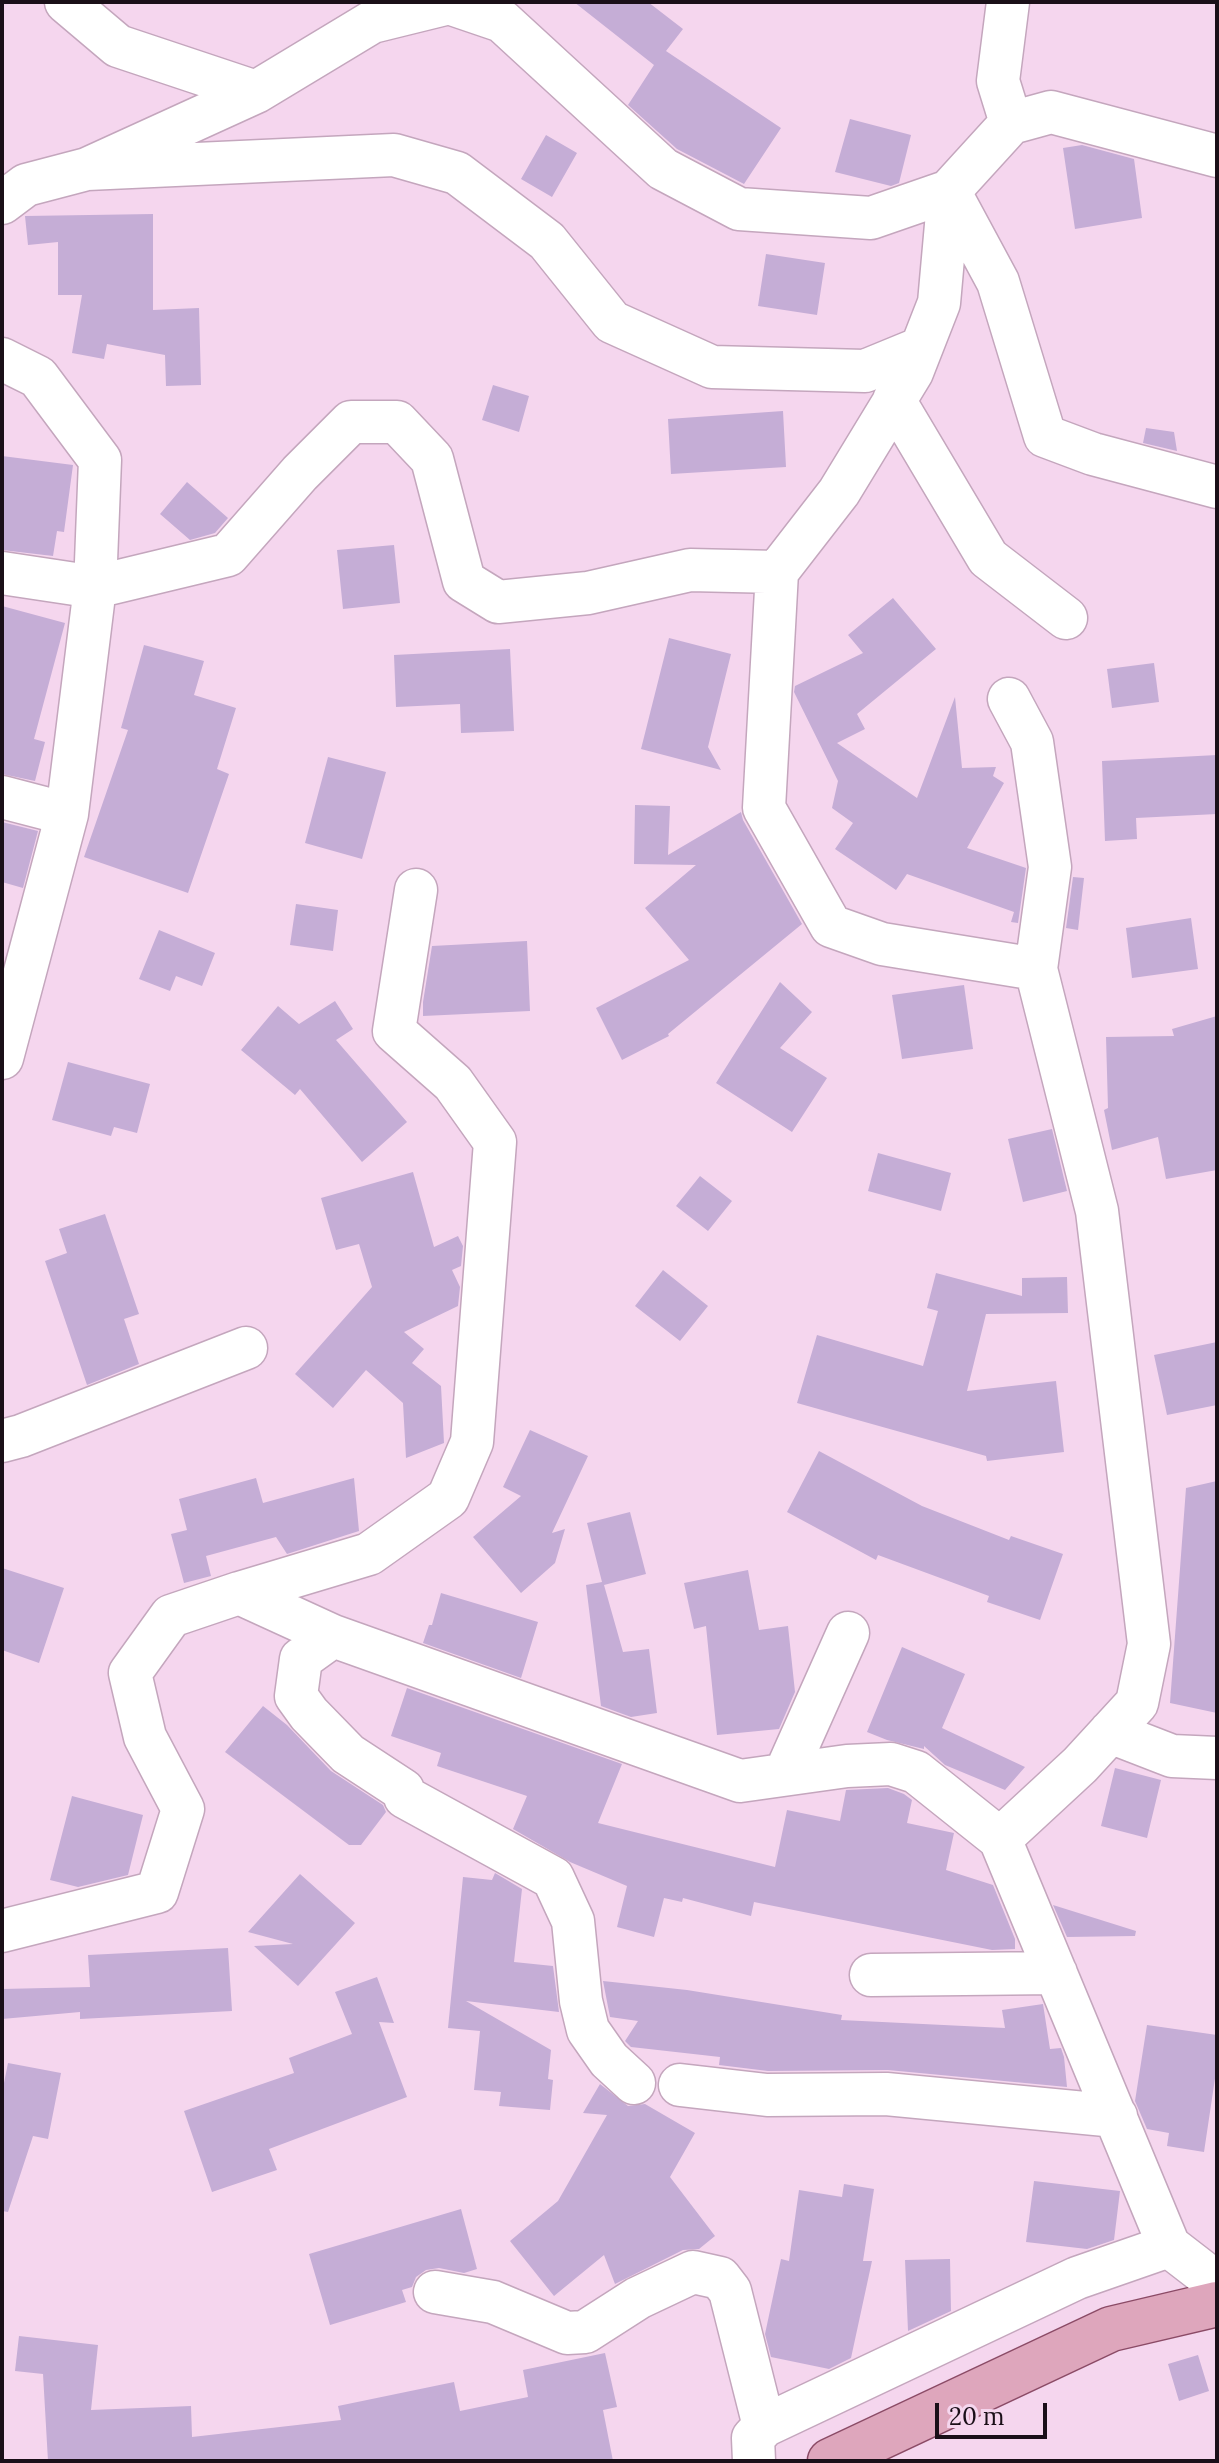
<!DOCTYPE html>
<style>
body{margin:0}
#map{position:relative;width:1219px;height:2463px;overflow:hidden;background:#f5d6ee;font-family:Lora,serif}
canvas{display:block}
.frame{position:absolute;inset:0;border:4px solid #1a0f18;pointer-events:none}
.scale{position:absolute;left:935px;top:2403px;width:112px;height:36px;box-sizing:border-box;border:4px solid #1a0f18;border-top:0;padding-left:10px;font-size:24px;line-height:28px;white-space:nowrap;color:#1a0f18;-webkit-text-stroke:6px #f5d6ee;paint-order:stroke}
</style>
<div id="map">
<canvas width="1219" height="2463"></canvas>
<div class="frame"></div>
<div class="scale">20 m</div>
</div>
<script>
const c = document.querySelector('canvas').getContext('2d');
c.lineJoin = 'round';
function fillPath(path, color) {
  c.fillStyle = color;
  c.fill(path, 'evenodd');
}
function trace(path, color, width, dash) {
  c.strokeStyle = color;
  c.lineWidth = width;
  c.lineCap = dash ? 'butt' : 'round';
  c.setLineDash(dash || []);
  c.stroke(path);
}
fillPath(new Path2D(`
 M 574,2 L 648,2 L 683,29 L 666,51 L 781,128 L 744,184 L 677,149 L 628,105 L 654,65 Z
 M 850,119 L 911,135 L 899,183 L 891,186 L 835,172 Z
 M 546,135 L 577,153 L 552,197 L 521,179 Z
 M 1082,145 L 1134,159 L 1142,218 L 1075,229 L 1063,148 Z
 M 153,214 L 153,310 L 199,308 L 201,385 L 166,386 L 165,355 L 107,344 L 104,359 L 72,353 L 82,295 L 58,295 L 58,242 L 28,245 L 25,216 Z
 M 766,254 L 825,263 L 817,315 L 758,306 Z
 M 493,385 L 529,396 L 519,432 L 482,420 Z
 M 783,411 L 786,467 L 671,474 L 668,419 Z
 M 1146,428 L 1174,432 L 1177,451 L 1143,443 Z
 M 2,456 L 73,465 L 64,532 L 57,531 L 53,556 L 2,550 Z
 M 187,482 L 228,518 L 215,533 L 190,540 L 160,514 Z
 M 394,545 L 400,603 L 343,609 L 337,550 Z
 M 893,598 L 936,649 L 857,714 L 865,729 L 837,743 L 917,798 L 955,697 L 962,768 L 996,767 L 993,776 L 1004,783 L 967,848 L 1026,868 L 1018,923 L 1011,922 L 1014,912 L 907,874 L 896,890 L 835,849 L 853,823 L 832,808 L 838,781 L 794,692 L 795,686 L 863,653 L 848,635 Z
 M 2,606 L 65,623 L 34,739 L 45,742 L 35,781 L 2,774 Z
 M 669,638 L 731,654 L 708,747 L 721,770 L 641,749 Z
 M 144,645 L 204,661 L 194,695 L 236,708 L 217,769 L 229,774 L 188,893 L 84,857 L 128,730 L 121,728 Z
 M 510,649 L 514,731 L 461,733 L 460,704 L 396,707 L 394,655 Z
 M 1154,663 L 1159,702 L 1112,708 L 1107,669 Z
 M 1217,755 L 1217,814 L 1136,818 L 1137,839 L 1105,841 L 1102,761 Z
 M 328,757 L 386,772 L 362,859 L 305,843 Z
 M 635,805 L 670,806 L 668,855 L 741,812 L 743,820 L 802,924 L 668,1034 L 669,1036 L 622,1060 L 596,1008 L 689,960 L 645,908 L 696,865 L 634,864 Z
 M 2,822 L 38,831 L 23,888 L 2,882 Z
 M 1073,877 L 1084,878 L 1078,930 L 1066,928 Z
 M 296,904 L 338,910 L 333,951 L 290,945 Z
 M 1191,918 L 1198,969 L 1132,978 L 1126,928 Z
 M 159,930 L 215,953 L 202,986 L 176,976 L 170,991 L 139,979 Z
 M 527,941 L 530,1011 L 423,1016 L 423,1002 L 432,946 Z
 M 780,982 L 812,1012 L 780,1048 L 827,1078 L 792,1132 L 716,1083 Z
 M 964,985 L 973,1049 L 902,1059 L 892,995 Z
 M 335,1001 L 353,1029 L 336,1040 L 407,1122 L 362,1162 L 300,1089 L 295,1095 L 241,1050 L 278,1006 L 299,1024 Z
 M 1217,1016 L 1217,1170 L 1166,1179 L 1158,1137 L 1112,1150 L 1104,1110 L 1108,1108 L 1106,1037 L 1174,1036 L 1172,1029 Z
 M 68,1062 L 150,1084 L 137,1133 L 114,1127 L 111,1136 L 52,1120 Z
 M 1052,1129 L 1067,1191 L 1023,1202 L 1008,1139 Z
 M 878,1153 L 951,1173 L 941,1211 L 868,1191 Z
 M 413,1172 L 434,1247 L 458,1236 L 463,1246 L 461,1266 L 452,1270 L 460,1287 L 458,1306 L 404,1332 L 424,1349 L 412,1363 L 441,1386 L 444,1443 L 406,1458 L 403,1403 L 366,1370 L 333,1408 L 295,1374 L 372,1287 L 359,1244 L 336,1250 L 321,1198 Z
 M 700,1176 L 732,1201 L 708,1231 L 676,1206 Z
 M 105,1214 L 139,1314 L 124,1319 L 139,1364 L 87,1385 L 45,1261 L 67,1253 L 59,1229 Z
 M 663,1270 L 708,1306 L 680,1341 L 635,1306 Z
 M 936,1273 L 1022,1296 L 1022,1278 L 1067,1277 L 1068,1313 L 986,1314 L 967,1391 L 1056,1381 L 1064,1452 L 987,1461 L 986,1456 L 797,1403 L 817,1335 L 923,1366 L 938,1311 L 927,1308 Z
 M 1217,1342 L 1217,1405 L 1167,1415 L 1154,1355 Z
 M 530,1430 L 588,1456 L 552,1533 L 565,1529 L 555,1563 L 521,1593 L 473,1537 L 521,1496 L 503,1487 Z
 M 819,1451 L 922,1506 L 1009,1540 L 1011,1536 L 1063,1554 L 1040,1620 L 987,1602 L 989,1596 L 878,1555 L 876,1560 L 787,1512 Z
 M 256,1478 L 263,1503 L 354,1478 L 359,1531 L 287,1554 L 276,1537 L 206,1556 L 211,1576 L 184,1583 L 171,1534 L 187,1530 L 179,1499 Z
 M 1217,1481 L 1217,1713 L 1170,1703 L 1186,1488 Z
 M 630,1512 L 646,1574 L 604,1585 L 623,1652 L 649,1649 L 657,1713 L 631,1717 L 601,1706 L 586,1585 L 602,1582 L 587,1523 Z
 M 2,1568 L 64,1588 L 39,1663 L 2,1650 Z
 M 748,1570 L 759,1630 L 788,1626 L 795,1692 L 779,1729 L 717,1735 L 706,1626 L 694,1629 L 684,1583 Z
 M 441,1593 L 538,1622 L 521,1678 L 423,1643 L 429,1625 L 432,1625 Z
 M 902,1647 L 965,1674 L 942,1728 L 1025,1767 L 1005,1790 L 945,1765 L 924,1746 L 924,1749 L 887,1740 L 867,1732 Z
 M 407,1688 L 622,1764 L 598,1823 L 775,1867 L 787,1810 L 840,1821 L 846,1790 L 888,1788 L 904,1794 L 912,1800 L 907,1823 L 954,1833 L 946,1870 L 993,1885 L 1015,1939 L 1015,1949 L 992,1950 L 754,1902 L 751,1916 L 683,1898 L 682,1902 L 664,1898 L 654,1937 L 617,1927 L 627,1886 L 570,1862 L 513,1829 L 527,1796 L 437,1766 L 441,1753 L 391,1736 Z
 M 263,1706 L 287,1725 L 331,1771 L 383,1805 L 386,1812 L 361,1845 L 349,1845 L 225,1752 Z
 M 1115,1768 L 1161,1780 L 1147,1838 L 1101,1826 Z
 M 72,1796 L 143,1815 L 128,1875 L 78,1887 L 50,1880 Z
 M 495,1873 L 522,1889 L 514,1962 L 553,1966 L 559,2012 L 466,2001 L 551,2050 L 548,2079 L 553,2080 L 550,2110 L 499,2106 L 501,2092 L 474,2090 L 480,2031 L 448,2028 L 463,1877 L 492,1880 Z
 M 300,1874 L 355,1923 L 298,1986 L 254,1946 L 293,1944 L 248,1932 Z
 M 1053,1905 L 1136,1931 L 1135,1936 L 1067,1937 Z
 M 228,1948 L 232,2011 L 80,2019 L 80,2012 L 2,2019 L 2,1989 L 90,1987 L 88,1955 Z
 M 377,1977 L 394,2023 L 379,2022 L 407,2097 L 269,2149 L 277,2170 L 212,2192 L 184,2111 L 294,2073 L 289,2058 L 352,2034 L 335,1992 Z
 M 603,1981 L 687,1990 L 842,2015 L 841,2020 L 1005,2028 L 1002,2010 L 1043,2004 L 1050,2049 L 1061,2048 L 1064,2057 L 1067,2087 L 888,2070 L 768,2071 L 719,2065 L 720,2057 L 631,2047 L 625,2041 L 638,2021 L 610,2017 Z
 M 1147,2025 L 1217,2035 L 1217,2065 L 1204,2152 L 1167,2146 L 1169,2133 L 1147,2129 L 1135,2101 Z
 M 8,2063 L 61,2073 L 48,2139 L 33,2136 L 8,2212 L 2,2211 L 2,2093 Z
 M 600,2084 L 628,2106 L 645,2104 L 695,2133 L 670,2177 L 715,2236 L 699,2249 L 683,2250 L 615,2284 L 604,2255 L 554,2296 L 510,2241 L 558,2201 L 607,2115 L 583,2113 Z
 M 1034,2181 L 1120,2191 L 1114,2240 L 1087,2249 L 1026,2242 Z
 M 844,2184 L 874,2189 L 863,2261 L 872,2261 L 851,2358 L 829,2369 L 771,2357 L 765,2334 L 781,2259 L 789,2261 L 799,2190 L 842,2197 Z
 M 461,2209 L 477,2269 L 464,2273 L 439,2268 L 426,2270 L 416,2277 L 412,2287 L 402,2290 L 406,2302 L 330,2325 L 309,2254 Z
 M 950,2259 L 951,2311 L 908,2331 L 905,2260 Z
 M 19,2336 L 98,2345 L 91,2410 L 191,2406 L 192,2437 L 341,2420 L 338,2406 L 454,2382 L 460,2411 L 528,2397 L 523,2370 L 605,2353 L 617,2407 L 603,2410 L 613,2461 L 48,2461 L 43,2374 L 15,2371 Z
 M 1198,2355 L 1209,2391 L 1179,2401 L 1168,2364 Z`), '#c5add6');
const minor = new Path2D(`
 M 66,2 L 118,46 L 256,92
 M 1008,2 L 998,81 L 1011,123
 M 87,169 L 256,92 L 372,22 L 449,3 L 502,21 L 663,169 L 739,209 L 871,218 L 949,191 L 1011,123 L 1051,112 L 1217,156
 M 949,191 L 939,303 L 912,372 L 839,492 L 777,572 L 764,808 L 831,926 L 882,944 L 1036,969
 M 949,191 L 998,282 L 1045,436 L 1093,454 L 1217,487
 M 2,203 L 26,185 L 87,169 L 394,155 L 457,173 L 547,241 L 612,322 L 712,367 L 865,371 L 921,348
 M 2,359 L 38,377 L 100,460 L 95,587 L 67,814 L 2,1058
 M 894,400 L 988,558 L 1066,618
 M 2,573 L 95,587 L 228,555 L 300,473 L 351,422 L 397,422 L 432,459 L 464,581 L 498,602 L 588,593 L 690,570 L 777,572
 M 2,797 L 67,814
 M 2,1441 L 21,1436 L 246,1348
 M 239,1593 L 369,1554 L 448,1498 L 472,1442 L 495,1142 L 453,1083 L 394,1031 L 416,890
 M 333,1636 L 301,1659 L 296,1696 L 309,1714 L 348,1754 L 403,1790 L 405,1797 L 553,1878 L 573,1921 L 581,2001 L 588,2030 L 609,2060 L 634,2083
 M 1110,1732 L 1172,1756 L 1217,1758
 M 785,1774 L 848,1633
 M 1000,1839 L 1080,1765 L 1137,1703 L 1149,1644 L 1097,1211 L 1036,969 L 1050,867 L 1032,742 L 1009,699
 M 2,1931 L 157,1892 L 183,1809 L 145,1737 L 130,1673 L 171,1616 L 239,1593 L 333,1636 L 740,1781 L 847,1766 L 891,1764 L 916,1772 L 1000,1839 L 1169,2246 L 1217,2283
 M 871,1975 L 1056,1973
 M 680,2085 L 767,2095 L 886,2094 L 1116,2116
 M 435,2292 L 493,2302 L 567,2333 L 585,2332 L 638,2298 L 693,2272 L 720,2278 L 730,2291 L 764,2426
 M 754,2461 L 753,2438 L 764,2426 L 1077,2278 L 1169,2246`);
const primary = new Path2D(`
 M 830,2461 L 1111,2329 L 1217,2304`);
trace(minor, '#c4a6bd', 45);
trace(primary, '#8b4b66', 47);
trace(minor, '#fff', 42);
trace(primary, '#dea6bc', 44);
</script>
